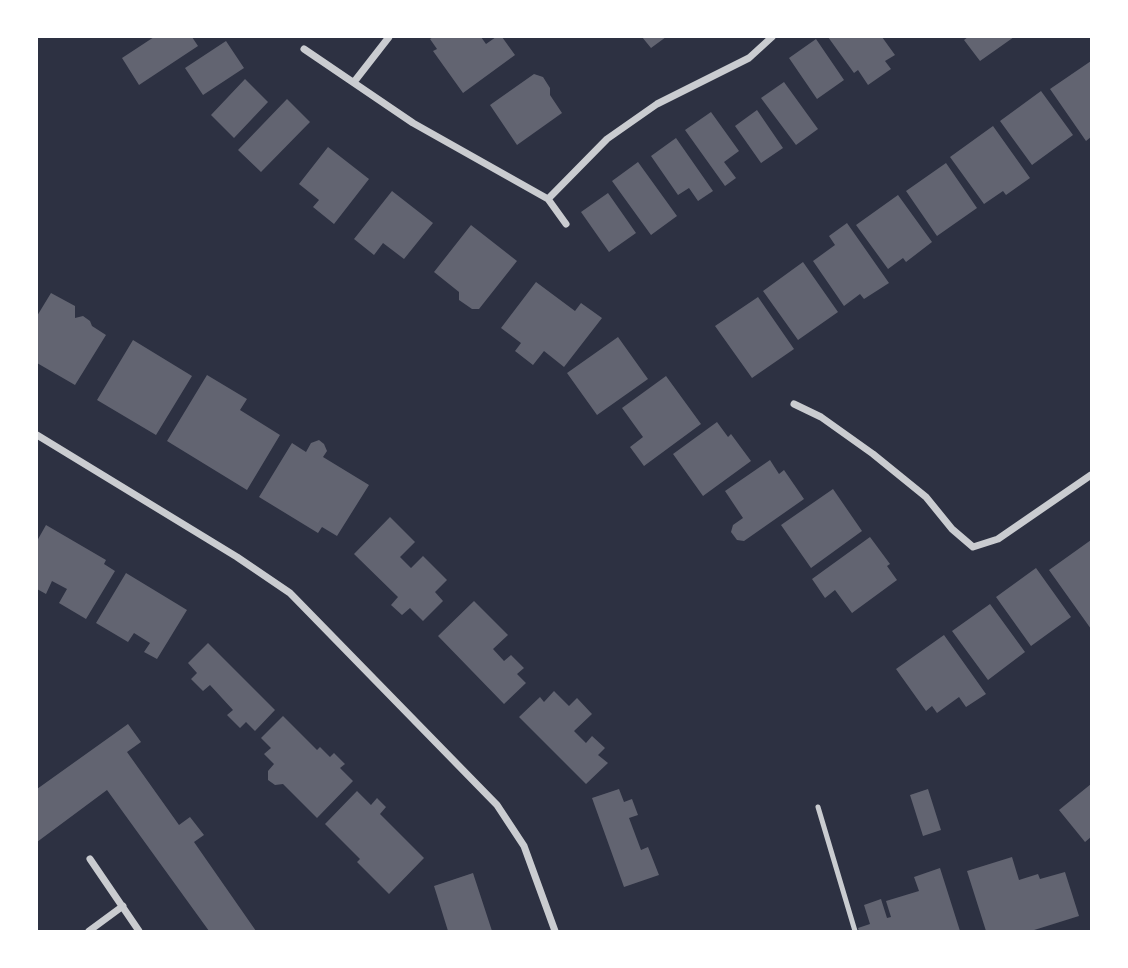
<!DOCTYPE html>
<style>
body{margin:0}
#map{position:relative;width:1128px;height:968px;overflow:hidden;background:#2d3142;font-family:"PT Serif",serif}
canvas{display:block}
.frame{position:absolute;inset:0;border:38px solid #fff;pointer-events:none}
</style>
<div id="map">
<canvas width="1128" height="968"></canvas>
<div class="frame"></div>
</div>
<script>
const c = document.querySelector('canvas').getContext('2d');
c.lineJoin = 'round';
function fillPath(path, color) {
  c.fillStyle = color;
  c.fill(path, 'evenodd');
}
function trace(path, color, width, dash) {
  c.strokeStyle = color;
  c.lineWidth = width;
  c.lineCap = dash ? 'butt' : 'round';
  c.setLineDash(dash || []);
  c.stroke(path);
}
fillPath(new Path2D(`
 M 154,37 L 192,37 L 198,46 L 139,85 L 122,58 Z
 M 433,37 L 481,37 L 486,44 L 496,37 L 502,37 L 515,55 L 463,93 L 433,51 L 437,49 L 430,39 Z
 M 642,37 L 666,37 L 651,48 Z
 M 828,37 L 882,37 L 895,55 L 885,61 L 891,69 L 868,85 L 858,70 L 854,73 Z
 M 968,37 L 1014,37 L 980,61 L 964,40 Z
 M 816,39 L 844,80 L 817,99 L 789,58 Z
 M 226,41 L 244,68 L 203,95 L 185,68 Z
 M 1091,61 L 1091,137 L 1086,141 L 1050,89 Z
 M 534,74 L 543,77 L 550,88 L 550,95 L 562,113 L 517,145 L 490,105 Z
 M 245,79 L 268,102 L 234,138 L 211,115 Z
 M 784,82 L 818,129 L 796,145 L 761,98 Z
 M 1041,91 L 1073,135 L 1032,165 L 1000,121 Z
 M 287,99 L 310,122 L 261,172 L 238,150 Z
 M 757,110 L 783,148 L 761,163 L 735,126 Z
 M 711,112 L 739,151 L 724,162 L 736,178 L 725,186 L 685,130 Z
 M 993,126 L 1030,178 L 1006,195 L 1003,191 L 984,204 L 950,157 Z
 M 676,138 L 713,191 L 698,201 L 689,188 L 678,195 L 651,156 Z
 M 328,147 L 369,179 L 334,224 L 313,207 L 319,200 L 299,184 Z
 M 638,162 L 677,216 L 651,235 L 612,181 Z
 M 946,163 L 977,208 L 937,236 L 906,191 Z
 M 392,191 L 433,223 L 404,259 L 383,243 L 374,255 L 354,239 Z
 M 608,193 L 636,233 L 609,252 L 581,212 Z
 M 898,195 L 932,242 L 906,262 L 903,258 L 888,269 L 856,225 Z
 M 847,223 L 889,283 L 864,299 L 860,294 L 844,306 L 813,261 L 835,245 L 829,236 Z
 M 471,225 L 517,261 L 479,309 L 472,309 L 459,300 L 459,292 L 434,272 Z
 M 803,262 L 838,312 L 798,340 L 763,291 Z
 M 536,282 L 575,311 L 581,303 L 602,318 L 564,367 L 544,351 L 533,365 L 515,351 L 521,343 L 501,328 Z
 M 51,293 L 75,306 L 75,318 L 83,316 L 90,321 L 92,326 L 106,335 L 75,385 L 37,363 L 37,316 Z
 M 758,297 L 794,349 L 752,378 L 715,326 Z
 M 618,337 L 648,379 L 597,415 L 567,373 Z
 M 133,340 L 192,376 L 156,435 L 97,400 Z
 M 207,375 L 247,399 L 240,410 L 280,435 L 247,490 L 167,441 Z
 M 666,376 L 701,424 L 644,466 L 630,447 L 643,437 L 622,408 Z
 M 717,422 L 728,437 L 731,434 L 751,461 L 703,496 L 673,454 Z
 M 319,440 L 324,444 L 327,451 L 323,457 L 369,485 L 337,536 L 322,527 L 318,533 L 259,497 L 292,443 L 306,452 L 311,443 Z
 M 770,460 L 779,474 L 784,470 L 804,499 L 744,541 L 737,540 L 731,532 L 733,525 L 743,518 L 725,491 Z
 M 833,489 L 862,531 L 811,568 L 781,525 Z
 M 390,517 L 415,542 L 400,557 L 411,568 L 423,556 L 447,580 L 435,592 L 443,601 L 423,621 L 410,608 L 402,615 L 391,605 L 398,597 L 354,554 Z
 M 46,525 L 106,560 L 104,564 L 115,571 L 86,619 L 59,603 L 67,589 L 52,581 L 46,594 L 37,589 L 37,541 Z
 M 870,537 L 890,564 L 887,566 L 897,580 L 852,613 L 835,590 L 825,598 L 812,579 Z
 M 1091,540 L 1091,629 L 1049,570 Z
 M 1036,568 L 1071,617 L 1031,646 L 996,597 Z
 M 126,573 L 187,610 L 157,659 L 144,652 L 150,643 L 134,633 L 128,642 L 96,623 Z
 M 474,601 L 508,635 L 493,649 L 504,661 L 511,655 L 524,668 L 517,674 L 526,683 L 504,704 L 438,636 Z
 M 990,604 L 1025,652 L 988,680 L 952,631 Z
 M 944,635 L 986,694 L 966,707 L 959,697 L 937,713 L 932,706 L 926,711 L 896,669 Z
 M 208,643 L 275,710 L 255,731 L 246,722 L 240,728 L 227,715 L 233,710 L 210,685 L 203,691 L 191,679 L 197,673 L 188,663 Z
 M 554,691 L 569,706 L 577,698 L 592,714 L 574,731 L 586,743 L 592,736 L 605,748 L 598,755 L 608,763 L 586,784 L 519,717 L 540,697 L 544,702 Z
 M 283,716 L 317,750 L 320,747 L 330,757 L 334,753 L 345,764 L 340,768 L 353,781 L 317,818 L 283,784 L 275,785 L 268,780 L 268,771 L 274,764 L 264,754 L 271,748 L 261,738 Z
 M 128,724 L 141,742 L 127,752 L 179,825 L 190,817 L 204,835 L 194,842 L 256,931 L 209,931 L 107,790 L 37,842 L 37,789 Z
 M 1091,784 L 1091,837 L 1085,842 L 1059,810 Z
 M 619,789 L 624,802 L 632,799 L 638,815 L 629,818 L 641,850 L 648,847 L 659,875 L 624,887 L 592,798 Z
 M 928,789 L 941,830 L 923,836 L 910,795 Z
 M 357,791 L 371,805 L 377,798 L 386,807 L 380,814 L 424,858 L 389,894 L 357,862 L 360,859 L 325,824 Z
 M 1012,857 L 1019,880 L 1038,874 L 1040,879 L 1065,872 L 1079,916 L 1031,931 L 986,931 L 967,871 Z
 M 940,868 L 960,931 L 859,931 L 858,928 L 870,924 L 864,905 L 881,899 L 887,918 L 891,917 L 886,901 L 919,891 L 914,877 Z
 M 473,873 L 492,931 L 448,931 L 434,886 Z`), '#626471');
trace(new Path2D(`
 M 818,807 L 855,931`), '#caccd0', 5);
trace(new Path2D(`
 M 304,49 L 413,123 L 548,199 L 566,224
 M 354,82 L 389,37
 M 548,199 L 607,139 L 657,104 L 749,58 L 772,37
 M 794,404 L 821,417 L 873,454 L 926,497 L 952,529 L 973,547 L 998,539 L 1091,475
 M 37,435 L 237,557 L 290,593 L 497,805 L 524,846 L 555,931
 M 90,859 L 139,931
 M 89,931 L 123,906`), '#caccd0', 7);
</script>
